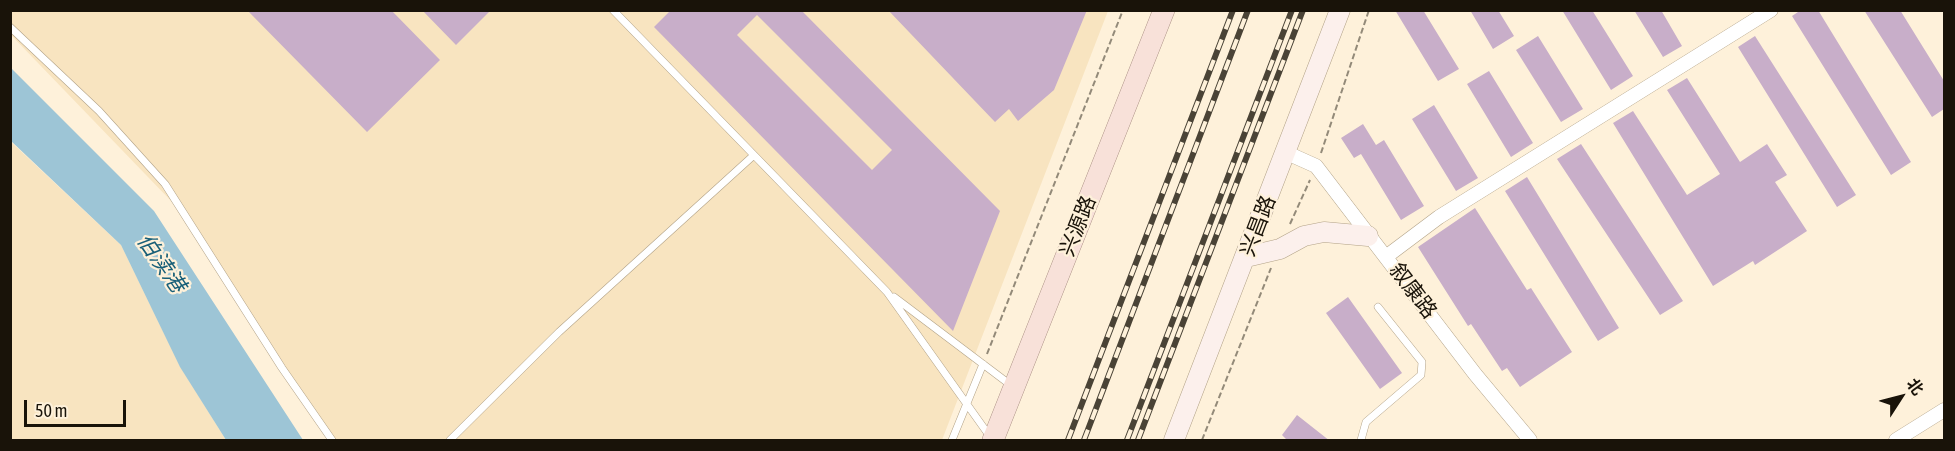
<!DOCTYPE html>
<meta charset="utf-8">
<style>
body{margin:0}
#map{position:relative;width:1955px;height:451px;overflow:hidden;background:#fef1da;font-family:"Asap Condensed","Noto Sans SC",sans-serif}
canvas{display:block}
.frame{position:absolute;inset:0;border:12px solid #191309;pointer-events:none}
.north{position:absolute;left:1871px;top:367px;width:60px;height:60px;-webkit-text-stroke:4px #fef1da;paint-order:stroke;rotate:54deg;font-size:16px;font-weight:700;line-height:24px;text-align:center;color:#191309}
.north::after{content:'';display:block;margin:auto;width:21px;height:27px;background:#191309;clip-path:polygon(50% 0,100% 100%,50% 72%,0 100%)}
.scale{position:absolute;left:24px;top:400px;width:102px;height:27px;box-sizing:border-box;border:3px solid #191309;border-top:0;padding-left:8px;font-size:18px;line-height:21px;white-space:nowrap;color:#191309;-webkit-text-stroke:4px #fef1da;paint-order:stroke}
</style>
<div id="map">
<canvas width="1955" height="451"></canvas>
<div class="frame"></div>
<div class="north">北</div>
<div class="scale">50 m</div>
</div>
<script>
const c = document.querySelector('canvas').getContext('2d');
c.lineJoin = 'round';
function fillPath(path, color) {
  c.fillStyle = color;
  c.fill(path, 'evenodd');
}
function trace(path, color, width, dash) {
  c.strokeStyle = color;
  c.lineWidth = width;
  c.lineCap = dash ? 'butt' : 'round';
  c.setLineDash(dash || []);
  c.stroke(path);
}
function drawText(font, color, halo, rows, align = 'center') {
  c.font = font + ' "Asap Condensed","Noto Sans SC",sans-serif';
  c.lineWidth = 4.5;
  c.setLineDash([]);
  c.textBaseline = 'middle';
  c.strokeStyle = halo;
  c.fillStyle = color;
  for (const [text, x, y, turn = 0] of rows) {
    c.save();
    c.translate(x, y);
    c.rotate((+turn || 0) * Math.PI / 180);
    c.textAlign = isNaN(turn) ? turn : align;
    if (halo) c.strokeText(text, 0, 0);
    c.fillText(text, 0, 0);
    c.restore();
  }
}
fillPath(new Path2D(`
 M 11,10 L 1108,11 L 942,440 L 333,440 L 174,204 L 11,35 Z
 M 10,141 L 121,245 L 180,366 L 226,440 L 11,440 Z`), '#f8e4c0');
fillPath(new Path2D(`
 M 10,67 L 154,211 L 303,440 L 226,440 L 180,367 L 121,245 L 11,141 Z`), '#9dc5d6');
fillPath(new Path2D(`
 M 247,10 L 391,10 L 440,60 L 367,132 Z
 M 422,10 L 491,10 L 456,45 Z
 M 671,10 L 801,10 L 1000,211 L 953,331 L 654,27 ZM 757,15 L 892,150 L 872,170 L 737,35 Z
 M 888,10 L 1087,10 L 1054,90 L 1018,121 L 1009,109 L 995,122 Z
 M 1395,10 L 1423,10 L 1459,69 L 1438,81 Z
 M 1470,10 L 1498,10 L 1514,36 L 1493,49 Z
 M 1562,10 L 1592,10 L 1633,76 L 1611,90 Z
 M 1634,10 L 1661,10 L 1682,46 L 1663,57 Z
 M 1801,10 L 1818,10 L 1911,162 L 1891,175 L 1792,16 Z
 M 1864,10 L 1900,10 L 1944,81 L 1944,109 L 1932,117 Z
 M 1538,36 L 1583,109 L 1561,122 L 1516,50 Z
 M 1755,36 L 1856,195 L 1837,207 L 1738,47 Z
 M 1489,71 L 1533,143 L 1511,157 L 1467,84 Z
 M 1687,78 L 1740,162 L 1767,144 L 1787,175 L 1775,182 L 1807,231 L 1755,265 L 1753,261 L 1713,286 L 1613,123 L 1633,111 L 1687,195 L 1720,174 L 1667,90 Z
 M 1434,105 L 1478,178 L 1456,191 L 1412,119 Z
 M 1363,124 L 1376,145 L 1384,140 L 1424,206 L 1401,220 L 1361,154 L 1354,158 L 1341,138 Z
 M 1581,144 L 1683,301 L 1660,315 L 1557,159 Z
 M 1527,177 L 1619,328 L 1598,341 L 1505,191 Z
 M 1475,208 L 1527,290 L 1531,288 L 1572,352 L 1520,387 L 1507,368 L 1502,371 L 1471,324 L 1468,326 L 1418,247 Z
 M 1348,297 L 1402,373 L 1380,389 L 1326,313 Z
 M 1297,415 L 1330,441 L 1288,441 L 1282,435 Z`), '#c8aec9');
const lane = new Path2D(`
 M 613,10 L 887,292 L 991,438
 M 10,27 L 99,111 L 165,184 L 282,368 L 332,440
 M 894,297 L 1012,386
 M 450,440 L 559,332 L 754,155
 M 952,440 L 983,364
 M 1361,440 L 1366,422 L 1421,375 L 1422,362 L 1378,307`);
const street = new Path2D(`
 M 1287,153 L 1316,166 L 1475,374 L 1530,440
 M 1387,256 L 1439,217 L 1771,10
 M 1896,440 L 1944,410`);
const secondary = new Path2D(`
 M 1246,257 L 1280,249 L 1304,236 L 1324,232 L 1368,236
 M 1174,440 L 1340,10`);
const primary = new Path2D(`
 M 993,440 L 1164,10`);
trace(lane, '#b2a287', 8);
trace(street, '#b2a287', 15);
trace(secondary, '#b2a287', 21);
trace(primary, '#a78c80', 22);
trace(new Path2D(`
 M 1321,153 L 1369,10
 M 1290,224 L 1310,180
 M 987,354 L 1123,10
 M 1202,440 L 1271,268`), '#938a79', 2, [6, 3]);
trace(lane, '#fff', 7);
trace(street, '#fff', 14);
trace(secondary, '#fcf0ec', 20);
trace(primary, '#f8e1d9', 21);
const rail = new Path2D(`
 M 1068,440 L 1233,10
 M 1084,440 L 1248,10
 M 1127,440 L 1292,10
 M 1138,440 L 1303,10`);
trace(rail, '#4a4336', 6);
trace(rail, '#fef1da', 4, [11]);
drawText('21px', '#191309', '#fef1da', [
 ["兴源路",1078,226,-68],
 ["兴昌路",1258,226,-69],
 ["叙康路",1413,291,53]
]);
drawText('italic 22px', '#185f78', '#fef1da', [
 ["伯渎港",161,263,55]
]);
</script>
